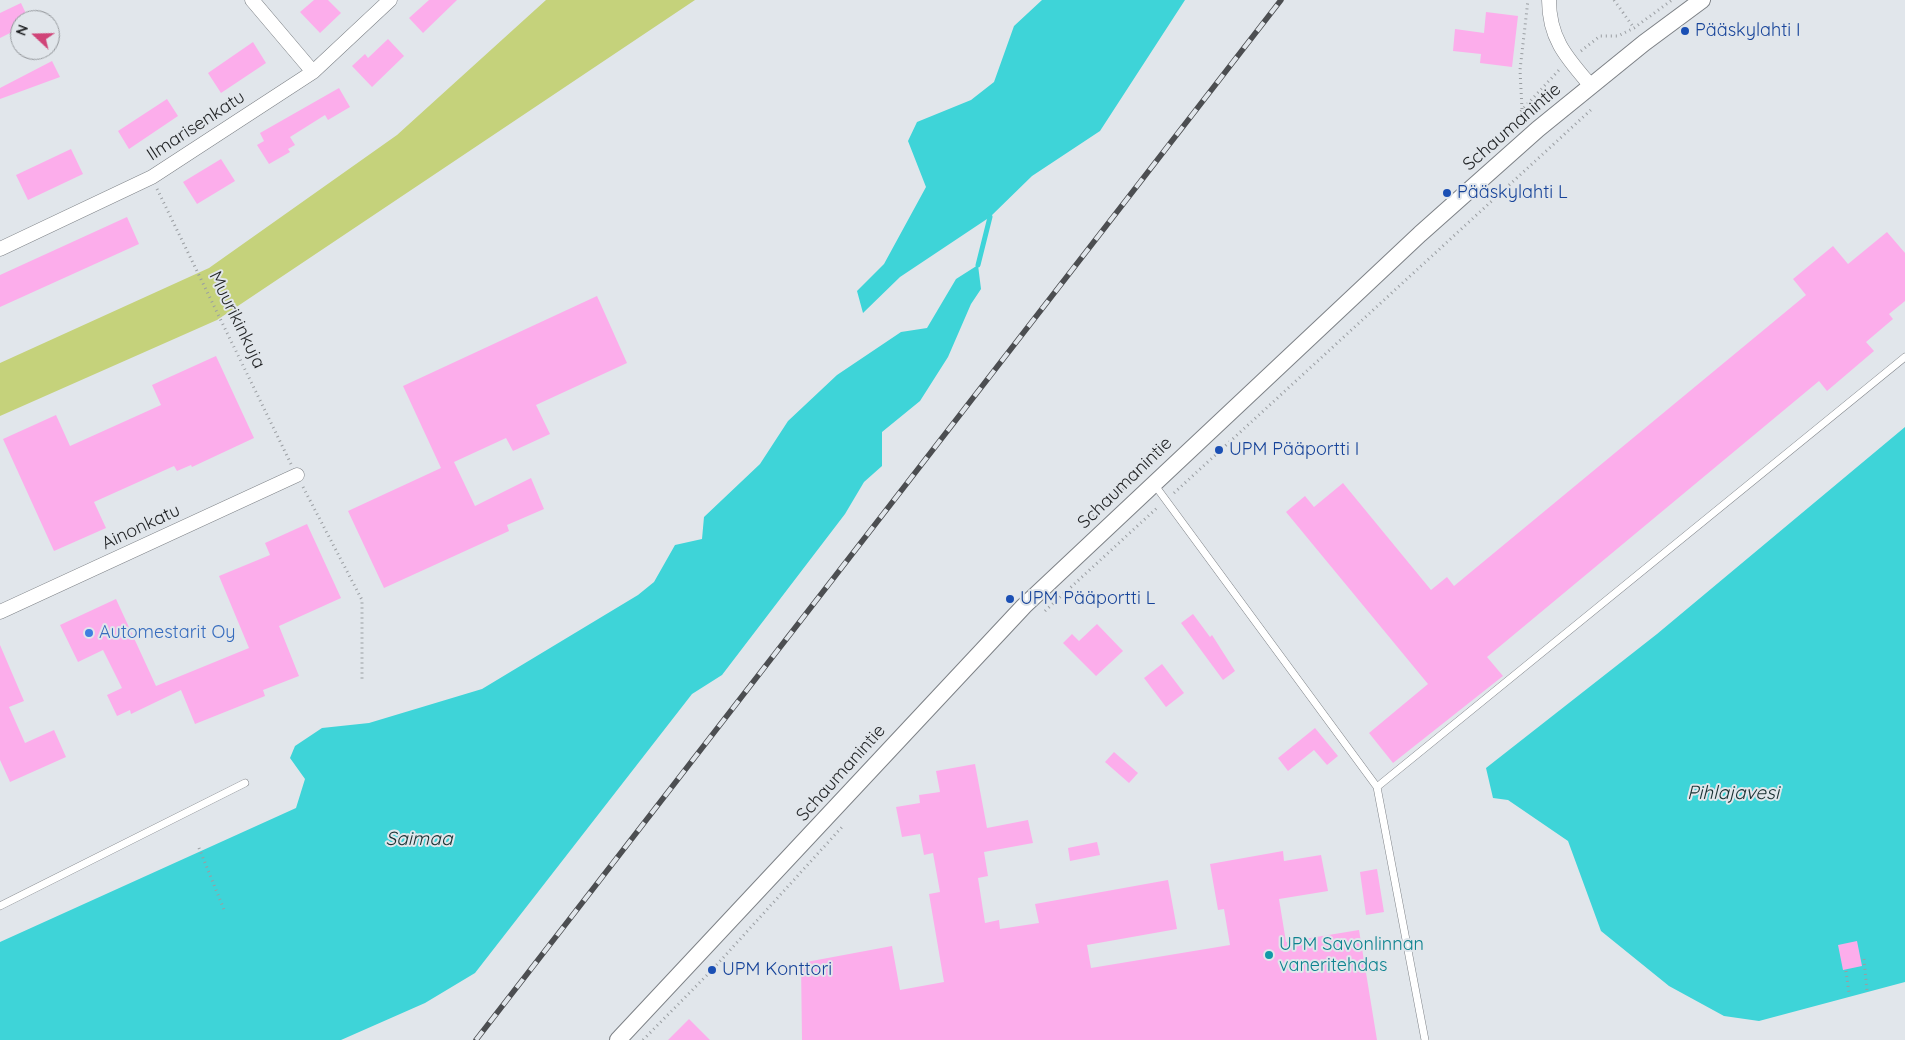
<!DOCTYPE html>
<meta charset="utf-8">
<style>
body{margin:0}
#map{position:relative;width:1905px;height:1040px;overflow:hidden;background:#e1e6eb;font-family:Quicksand,sans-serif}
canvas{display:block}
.north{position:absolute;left:10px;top:10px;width:50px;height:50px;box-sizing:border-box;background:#e1e6eb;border:1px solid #93979b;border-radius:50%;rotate:291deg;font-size:14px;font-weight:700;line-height:20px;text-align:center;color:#1f2123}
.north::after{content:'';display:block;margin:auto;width:18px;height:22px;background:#d04478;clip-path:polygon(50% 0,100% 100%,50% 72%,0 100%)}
</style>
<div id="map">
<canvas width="1905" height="1040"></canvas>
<div class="north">N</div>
</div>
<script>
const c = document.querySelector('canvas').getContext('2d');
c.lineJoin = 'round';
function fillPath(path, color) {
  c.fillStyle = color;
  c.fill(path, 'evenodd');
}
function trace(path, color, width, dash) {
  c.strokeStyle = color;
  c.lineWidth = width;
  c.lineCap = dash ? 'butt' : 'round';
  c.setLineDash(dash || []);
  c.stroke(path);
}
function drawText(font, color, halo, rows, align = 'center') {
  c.font = font + ' Quicksand,sans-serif';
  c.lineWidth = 4;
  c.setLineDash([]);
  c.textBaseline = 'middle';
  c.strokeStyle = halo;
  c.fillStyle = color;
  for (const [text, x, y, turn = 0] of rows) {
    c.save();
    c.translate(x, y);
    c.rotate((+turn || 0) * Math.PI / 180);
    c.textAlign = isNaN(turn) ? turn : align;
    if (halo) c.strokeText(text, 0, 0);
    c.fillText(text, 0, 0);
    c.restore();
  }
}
fillPath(new Path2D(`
 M 546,0 L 695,0 L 217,320 L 0,416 L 0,363 L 209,268 L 397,135 Z`), '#c5d27b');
fillPath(new Path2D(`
 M 1042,0 L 1185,0 L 1100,131 L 1032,176 L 990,217 L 900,277 L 863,313 L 857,291 L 884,264 L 926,187 L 908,141 L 917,122 L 971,100 L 994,82 L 1014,26 Z
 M 978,265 L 981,289 L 971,304 L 948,357 L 920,401 L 882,432 L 882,466 L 864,482 L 845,514 L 722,675 L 692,694 L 475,973 L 425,1003 L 341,1040 L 0,1040 L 0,942 L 296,808 L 305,779 L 290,758 L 295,746 L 322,728 L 369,723 L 482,689 L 638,595 L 654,582 L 675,545 L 702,539 L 704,517 L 760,464 L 788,421 L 837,375 L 901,332 L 927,328 L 956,279 Z
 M 1905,427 L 1905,982 L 1759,1021 L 1724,1016 L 1669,986 L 1601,931 L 1568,841 L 1508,800 L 1493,798 L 1486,768 L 1657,634 Z`), '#3ed4d8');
trace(new Path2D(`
 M 978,265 L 990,217`), '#3ed4d8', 5);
fillPath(new Path2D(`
 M 314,0 L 328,0 L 341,13 L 320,33 L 300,12 Z
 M 429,0 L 457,0 L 423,33 L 409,18 Z
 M 21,3 L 29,20 L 20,20 L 20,28 L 0,38 L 0,13 Z
 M 1486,12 L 1518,16 L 1512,67 L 1480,63 L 1481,54 L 1453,51 L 1455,29 L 1484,33 Z
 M 388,39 L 404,56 L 372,87 L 352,66 L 365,54 L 368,58 Z
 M 253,42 L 266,63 L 221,93 L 208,73 Z
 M 52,61 L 60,77 L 0,99 L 0,88 Z
 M 339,88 L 350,107 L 328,120 L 325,115 L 290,137 L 295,145 L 288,149 L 290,152 L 269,164 L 257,145 L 264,141 L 260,133 Z
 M 167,99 L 178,116 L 129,149 L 118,131 Z
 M 71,149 L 83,174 L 28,200 L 16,175 Z
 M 221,159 L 235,181 L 197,204 L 183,182 Z
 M 127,217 L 139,244 L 0,307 L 0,275 Z
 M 1887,232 L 1905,253 L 1905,301 L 1889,314 L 1893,319 L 1866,342 L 1874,351 L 1827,391 L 1819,381 L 1487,657 L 1503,676 L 1393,763 L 1369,733 L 1428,684 L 1286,512 L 1305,496 L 1314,507 L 1343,483 L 1431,590 L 1447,577 L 1454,586 L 1806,295 L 1793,279 L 1833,246 L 1848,264 Z
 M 597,296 L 627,363 L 536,405 L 550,434 L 513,451 L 506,438 L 454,462 L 475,506 L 531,478 L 544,509 L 507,525 L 509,531 L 384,588 L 348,511 L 441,468 L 403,386 Z
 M 216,356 L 254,438 L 192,467 L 191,465 L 177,471 L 174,466 L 94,502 L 106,528 L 54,551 L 3,439 L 56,415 L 70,446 L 161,405 L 152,385 Z
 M 307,524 L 341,598 L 279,626 L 299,676 L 263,690 L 265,696 L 195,724 L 181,690 L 131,714 L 130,710 L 117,716 L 107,695 L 122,688 L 103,650 L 78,662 L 60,625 L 116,599 L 156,686 L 249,648 L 219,576 L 270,555 L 265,543 Z
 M 1193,614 L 1210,637 L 1212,635 L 1235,671 L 1223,680 L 1181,623 Z
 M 1097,624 L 1123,651 L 1096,676 L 1063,643 L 1072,634 L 1079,641 Z
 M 0,645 L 24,701 L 9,707 L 25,743 L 54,730 L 66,757 L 10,782 L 0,760 Z
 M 1162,664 L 1184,693 L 1166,707 L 1144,678 Z
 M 1315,728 L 1338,756 L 1327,765 L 1314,750 L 1288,771 L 1278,758 Z
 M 1114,752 L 1138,773 L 1129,783 L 1105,762 Z
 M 975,764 L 987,828 L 1028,820 L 1033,843 L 984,852 L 988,876 L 978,878 L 985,923 L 999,920 L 1000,929 L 1039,923 L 1035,904 L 1168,880 L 1177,929 L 1087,945 L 1091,968 L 1230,945 L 1224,909 L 1218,910 L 1210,864 L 1283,851 L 1284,861 L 1321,855 L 1328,891 L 1279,899 L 1286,942 L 1359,930 L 1377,1040 L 802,1040 L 801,963 L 892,946 L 900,990 L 944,982 L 929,894 L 940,892 L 933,853 L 924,855 L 920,834 L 902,837 L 896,807 L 920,803 L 919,795 L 940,792 L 936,771 Z
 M 1097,842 L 1100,855 L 1070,861 L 1068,848 Z
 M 1377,869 L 1384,912 L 1366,915 L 1360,872 Z
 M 1857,941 L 1862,966 L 1843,970 L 1838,945 Z
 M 689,1019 L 710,1040 L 668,1040 Z`), '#fcadeb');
const service = new Path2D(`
 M 1154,484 L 1377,787 L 1905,357
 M 1377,787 L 1425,1040
 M 0,906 L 245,783`);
const minor = new Path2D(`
 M 252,0 L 313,72
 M 1549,0 C 1549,39 1567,58 1591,86
 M 0,249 L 152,177 L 313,72 L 390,0
 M 0,612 L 297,475`);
const tertiary = new Path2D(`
 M 618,1040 L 1024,606 L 1420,234 L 1538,129 L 1644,43 L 1702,0`);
trace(service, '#7d8186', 8);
trace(minor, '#7d8186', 15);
trace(tertiary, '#7d8186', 18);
trace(new Path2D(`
 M 1614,0 L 1634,28
 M 1581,51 L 1600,36 L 1618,36 L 1634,28 L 1672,0
 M 1522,109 L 1520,70 L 1528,0
 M 1508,133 L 1522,110 L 1559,70
 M 157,189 L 291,464
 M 303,487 L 362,600 L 362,681
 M 1174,493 L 1593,108
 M 1086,523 L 1147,466
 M 1045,611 L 1158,507
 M 199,848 L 225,912
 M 1864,959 L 1867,991
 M 1846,971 L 1849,993
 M 643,1040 L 712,970 L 842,827`), '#9a9ea2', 3, [1, 4]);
trace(service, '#fff', 7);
trace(minor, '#fff', 14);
trace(tertiary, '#fff', 16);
const rail = new Path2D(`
 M 476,1040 L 1281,0`);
trace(rail, '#4c4e51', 5.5);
trace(rail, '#e1e6eb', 4, [11]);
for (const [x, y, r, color] of [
 [1685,31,5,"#1a4fb4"],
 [1447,193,5,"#1a4fb4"],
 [1219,450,5,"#1a4fb4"],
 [1010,599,5,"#1a4fb4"],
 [89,633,5,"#3f7fe0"],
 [1269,955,5,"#0f9aa8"],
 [712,970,5,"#1a4fb4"]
]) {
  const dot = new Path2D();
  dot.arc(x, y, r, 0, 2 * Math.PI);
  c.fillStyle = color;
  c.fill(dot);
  trace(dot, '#e1e6eb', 2);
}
drawText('18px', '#164399', '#e1e6eb', [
 ["Pääskylahti I",1695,31],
 ["Pääskylahti L",1457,193],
 ["UPM Pääportti I",1229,450],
 ["UPM Pääportti L",1020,599],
 ["UPM Konttori",722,970]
], 'left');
drawText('18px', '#1f2123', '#e1e6eb', [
 ["Ilmarisenkatu",196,126,-33],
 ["Schaumanintie",1512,127,-41],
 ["Muurikinkuja",237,320,64],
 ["Schaumanintie",1125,483,-44],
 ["Ainonkatu",141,527,-25],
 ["Schaumanintie",841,773,-48]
]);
drawText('18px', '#366cbe', '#e1e6eb', [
 ["Automestarit Oy",99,633]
], 'left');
drawText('18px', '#0d838f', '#e1e6eb', [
 ["UPM Savonlinnan",1279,945],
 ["vaneritehdas",1279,966]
], 'left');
drawText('italic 19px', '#183031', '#e1e6eb', [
 ["Pihlajavesi",1733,793],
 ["Saimaa",419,839]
]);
</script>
